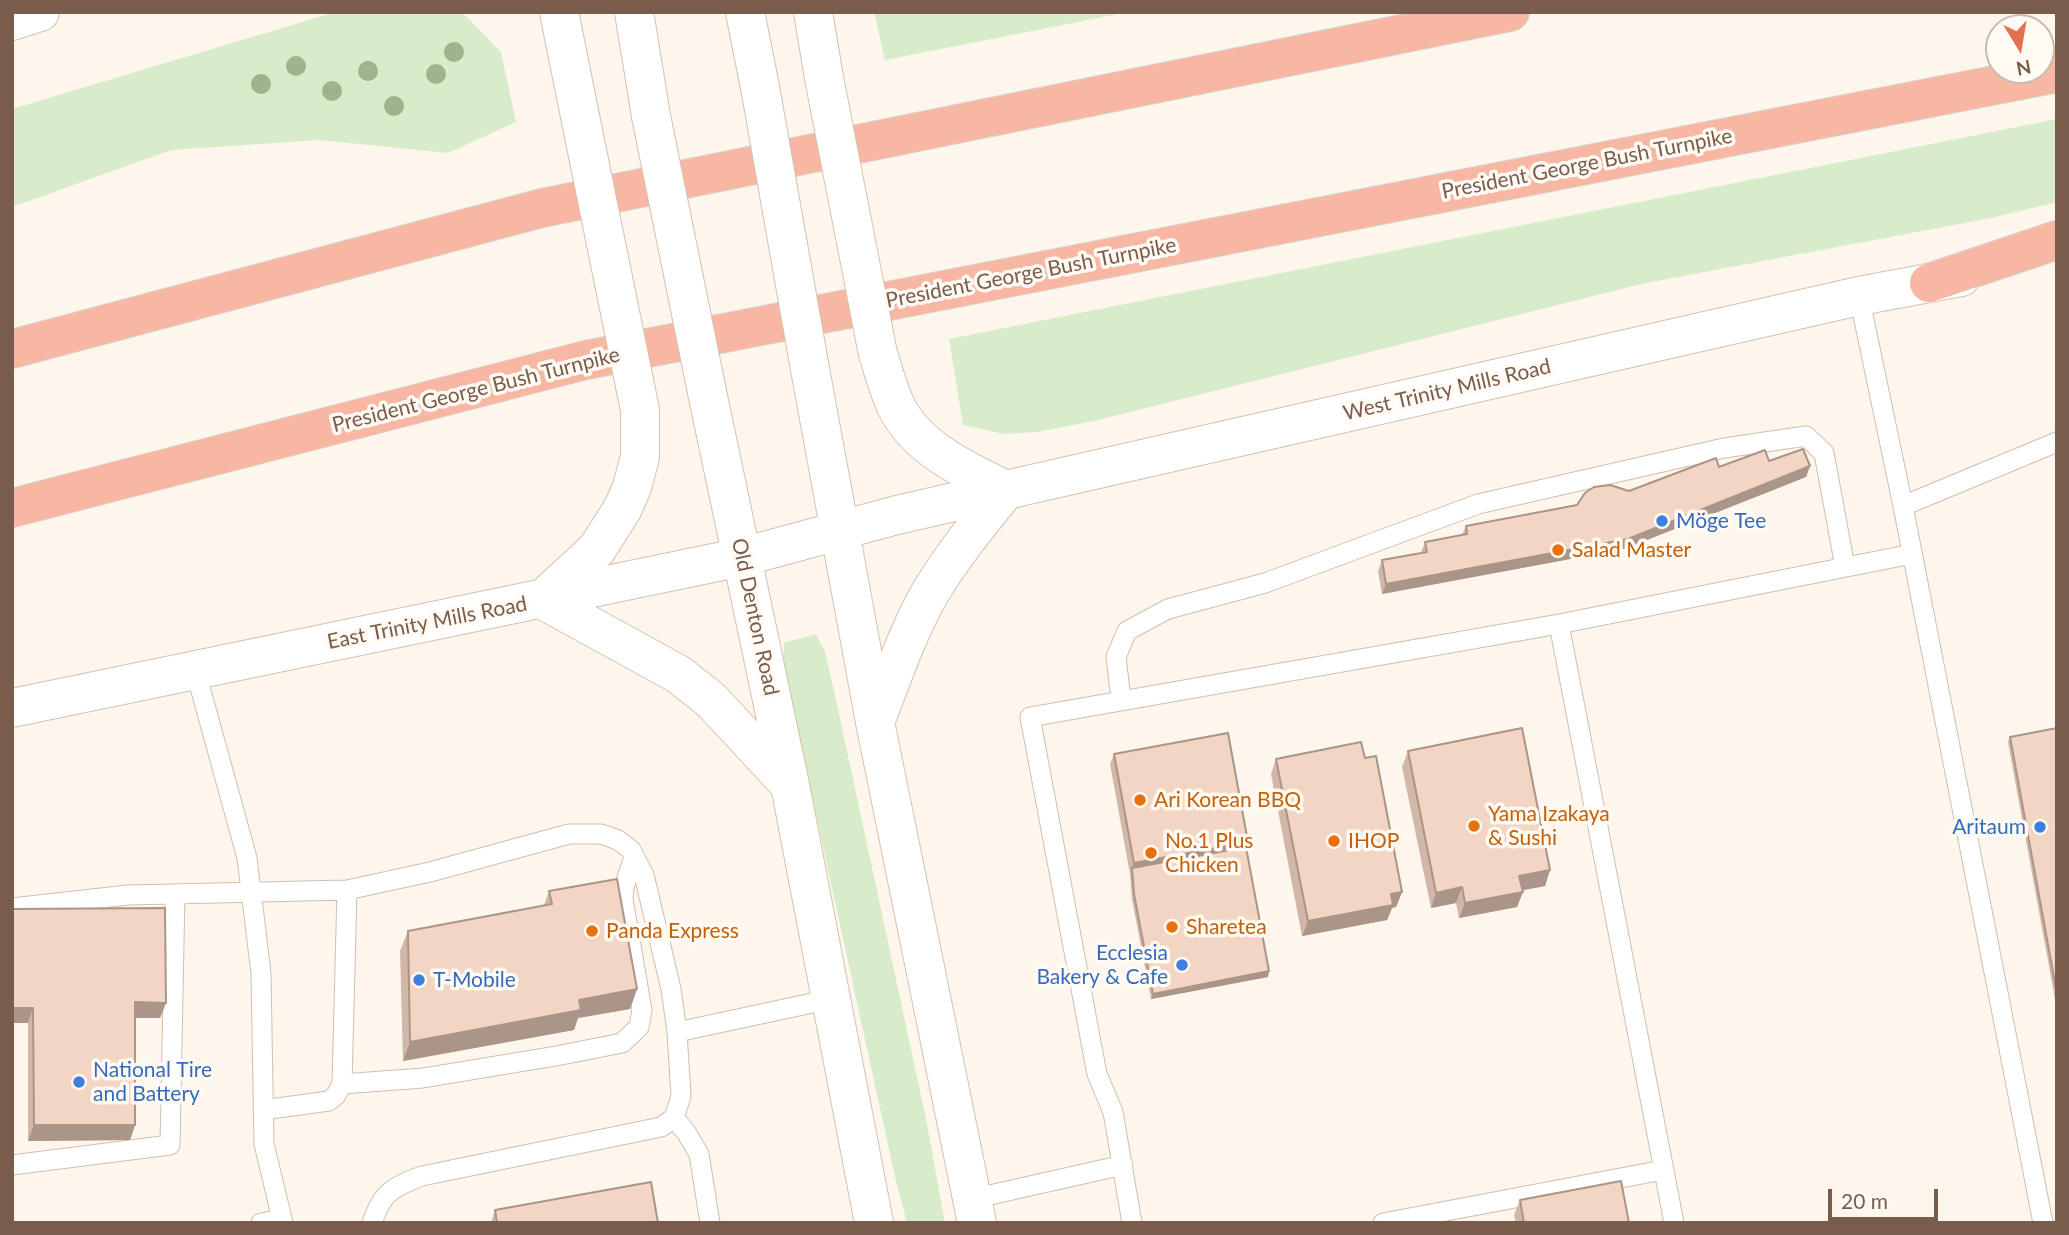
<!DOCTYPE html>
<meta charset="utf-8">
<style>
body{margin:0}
#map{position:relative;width:2069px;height:1235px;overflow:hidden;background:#fdf6ec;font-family:Lato,sans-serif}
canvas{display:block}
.frame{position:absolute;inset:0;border:14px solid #7a5c4d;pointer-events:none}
.north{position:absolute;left:1985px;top:14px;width:70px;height:70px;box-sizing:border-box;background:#fffaf3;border:2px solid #cabbb1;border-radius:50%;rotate:169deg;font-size:19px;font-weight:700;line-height:28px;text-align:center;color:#7a5c4d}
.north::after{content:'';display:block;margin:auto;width:24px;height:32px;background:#e76f51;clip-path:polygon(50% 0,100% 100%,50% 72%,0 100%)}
.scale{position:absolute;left:1828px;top:1189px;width:110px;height:32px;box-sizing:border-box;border:4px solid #7a5c4d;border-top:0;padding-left:9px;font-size:21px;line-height:24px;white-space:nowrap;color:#7a5c4d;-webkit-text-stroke:5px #fffaf3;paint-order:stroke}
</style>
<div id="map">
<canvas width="2069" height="1235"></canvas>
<div class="frame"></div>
<div class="north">N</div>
<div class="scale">20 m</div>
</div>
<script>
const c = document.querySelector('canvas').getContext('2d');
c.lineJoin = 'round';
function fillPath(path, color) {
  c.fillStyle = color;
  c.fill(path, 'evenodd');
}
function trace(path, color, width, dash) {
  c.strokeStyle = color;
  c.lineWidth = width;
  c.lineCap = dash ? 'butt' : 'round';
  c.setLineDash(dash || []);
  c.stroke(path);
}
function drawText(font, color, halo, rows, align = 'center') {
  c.font = font + ' Lato,sans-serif';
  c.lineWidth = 7;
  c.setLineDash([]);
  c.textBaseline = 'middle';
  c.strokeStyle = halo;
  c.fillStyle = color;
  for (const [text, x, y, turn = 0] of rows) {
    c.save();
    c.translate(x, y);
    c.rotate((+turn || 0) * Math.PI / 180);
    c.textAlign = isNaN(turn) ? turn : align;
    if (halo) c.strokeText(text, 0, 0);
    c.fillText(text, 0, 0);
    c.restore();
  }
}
fillPath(new Path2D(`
 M 336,12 L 462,12 L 501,52 L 516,122 L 448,153 L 320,140 L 171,150 L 12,207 L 12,109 Z
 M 874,12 L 1128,12 L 885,60 Z
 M 2057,119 L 2057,202 L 1991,218 L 1641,284 L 1094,421 L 1037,432 L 1004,434 L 963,425 L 949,339 Z
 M 816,634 L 825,652 L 835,695 L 927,1124 L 945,1223 L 907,1223 L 895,1177 L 783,663 L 784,643 Z`), '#d8ecc9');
const lane = new Path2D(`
 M 1859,296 L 1903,506
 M 1559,624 L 1674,1223
 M 195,669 L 247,858 L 261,973 L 264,1144 L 283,1223
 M 1121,699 L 1116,657 L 1127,631 L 1168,609 L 1265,583 L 1478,504 L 1724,448 L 1806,436 L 1824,453 L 1845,567
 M 12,908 L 128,895 L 347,890 L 430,872 L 569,834 L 601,834 L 618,840 L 631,850 L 644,875 L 671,989 L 677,1032
 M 342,1084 L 423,1078 L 556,1056 L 622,1043 L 639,1027 L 642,1010 L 623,899 L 624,887 L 634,857
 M 263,1110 L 329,1101 L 336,1095 L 342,1084 L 347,890
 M 674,1118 L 686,1132 L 699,1154 L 710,1223
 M 12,1165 L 170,1145 L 175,894
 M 972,1199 L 1123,1165
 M 261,1223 L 282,1219
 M 372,1223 C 382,1192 393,1187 422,1176 L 661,1127 L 674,1118 L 681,1096 L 677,1032 L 831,999
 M 1132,1223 L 1113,1112 L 1097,1074 L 1030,717 L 1559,624 L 1912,554
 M 1383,1223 L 1663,1170
 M 2043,1223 L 1903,506 L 2057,442`);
const secondary = new Path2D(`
 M 559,12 L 583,131
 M 634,12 L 651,116
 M 745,12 L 760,87
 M 813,12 L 824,78
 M 12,21 L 40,12
 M 878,354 C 884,372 889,393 898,410 C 920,450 967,471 1006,490
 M 810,369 L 875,722 L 977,1223
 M 707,392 L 790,785 L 874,1223
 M 544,598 L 597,549 L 623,508 L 632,487 L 640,457 L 640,410
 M 543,600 L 678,674 L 711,700 L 790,785
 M 12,708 L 742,557 L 897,515 L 1006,490 L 1859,296 L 1961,277
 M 875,722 C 892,679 907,633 930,593 C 952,556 979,523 1006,490`);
const highway = new Path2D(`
 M 1929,283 L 2057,240
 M 12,349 L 542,208 L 1510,12
 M 12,508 L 586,360 L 2057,73`);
trace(lane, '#d1beb0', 21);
trace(secondary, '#d6c0b0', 40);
trace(highway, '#dad1cd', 40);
trace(lane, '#fff', 19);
trace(secondary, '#fff', 38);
trace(highway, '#f7b7a3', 38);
const secondaryBridge = new Path2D(`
 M 824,78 L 878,354
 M 760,87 L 810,369
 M 651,116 L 707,392
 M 583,131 L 640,410`);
trace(secondaryBridge, '#d6c0b0', 40, []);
trace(secondaryBridge, '#fff', 38);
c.fillStyle = '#a0b28e';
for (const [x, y] of [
 [454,52],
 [296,66],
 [368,71],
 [436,74],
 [261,84],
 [332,91],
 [394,106]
]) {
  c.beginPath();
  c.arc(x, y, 10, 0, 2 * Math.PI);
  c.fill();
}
fillPath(new Path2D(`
 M 1769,461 L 1810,466 L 1806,477 L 1624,549 L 1382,594 L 1378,571 L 1382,560 L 1421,553 L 1425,542 L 1462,535 L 1466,526 L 1577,505 L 1719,467 Z
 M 2057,728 L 2057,1010 L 2008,742 L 2010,737 Z
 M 1408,751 L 1550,870 L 1545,886 L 1522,890 L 1517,907 L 1459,918 L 1456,903 L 1431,908 L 1402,767 Z
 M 1114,754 L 1246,847 L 1268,977 L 1151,999 L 1132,899 L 1130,874 L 1110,764 Z
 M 1365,758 L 1402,892 L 1396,907 L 1392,908 L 1387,920 L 1302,936 L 1271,774 L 1276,759 Z
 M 549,891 L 637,989 L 630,1009 L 578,1018 L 574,1030 L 403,1061 L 400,951 L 408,931 L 544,905 Z
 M 12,909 L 166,1003 L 160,1018 L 135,1018 L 135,1125 L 130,1140 L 28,1141 L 28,1023 L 12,1023 Z
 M 1520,1200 L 1629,1223 L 1516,1223 L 1514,1215 Z
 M 495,1210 L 658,1223 L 491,1223 Z`), '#d1b7a8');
fillPath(new Path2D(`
 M 1810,466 L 1806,477 L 1624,549 L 1382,594 L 1386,584 Z
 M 1248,842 L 1244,853 L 1132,868 L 1134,863 Z
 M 1550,870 L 1545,886 L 1514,892 L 1519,876 Z
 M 1462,887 L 1456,903 L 1431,908 L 1436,893 Z
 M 1402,892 L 1396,907 L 1392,908 L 1387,920 L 1302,936 L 1308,921 L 1391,894 Z
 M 1523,892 L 1517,907 L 1459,918 L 1465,903 Z
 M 1269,971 L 1268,977 L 1151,999 L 1153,994 Z
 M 637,989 L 630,1009 L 578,1018 L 574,1030 L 403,1061 L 410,1042 L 579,1000 Z
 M 135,1002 L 166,1003 L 160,1018 L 130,1018 Z
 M 12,1008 L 33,1008 L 28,1023 L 12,1023 Z
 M 34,1125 L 135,1125 L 130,1140 L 28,1141 Z`), '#aa9588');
const building = new Path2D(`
 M 1803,449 L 1810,466 L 1628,539 L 1386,584 L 1382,560 L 1427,552 L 1425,542 L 1467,534 L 1466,526 L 1577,505 L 1585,493 L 1594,487 L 1610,485 L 1629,491 L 1716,458 L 1719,467 L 1765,450 L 1769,461 Z
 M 1522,728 L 1550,870 L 1519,876 L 1523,892 L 1465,903 L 1462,887 L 1436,893 L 1408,751 Z
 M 2057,728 L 2057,994 L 2010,737 Z
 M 1228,733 L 1248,842 L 1134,863 L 1114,754 Z
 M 1361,742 L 1365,758 L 1376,756 L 1402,892 L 1391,894 L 1393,905 L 1308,921 L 1276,759 Z
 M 1246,847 L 1269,971 L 1153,994 L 1134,894 L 1132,868 Z
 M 617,879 L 637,989 L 579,1000 L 581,1010 L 410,1042 L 408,931 L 552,904 L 549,891 Z
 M 165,908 L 166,1003 L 135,1002 L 135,1125 L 34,1125 L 33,1008 L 12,1008 L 12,909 Z
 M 1621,1181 L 1629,1223 L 1524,1223 L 1520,1200 Z
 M 651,1182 L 658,1223 L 497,1223 L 495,1210 Z`);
fillPath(building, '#f3d5c3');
trace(building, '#aa9588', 2);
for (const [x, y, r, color] of [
 [1662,521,7,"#3f7fe0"],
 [1558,550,7,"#e8710a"],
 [1140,800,7,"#e8710a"],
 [1474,826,7,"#e8710a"],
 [2040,827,7,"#3f7fe0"],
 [1334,841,7,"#e8710a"],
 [1151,853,7,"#e8710a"],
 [1172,927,7,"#e8710a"],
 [592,931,7,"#e8710a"],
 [1182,965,7,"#3f7fe0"],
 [419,980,7,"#3f7fe0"],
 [79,1082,7,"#3f7fe0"]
]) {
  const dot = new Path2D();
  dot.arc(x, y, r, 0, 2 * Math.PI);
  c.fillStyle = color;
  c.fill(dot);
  trace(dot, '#fffaf3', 2.5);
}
drawText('21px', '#7a5c4d', '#fffaf3', [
 ["President George Bush Turnpike",1587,164,-11],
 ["President George Bush Turnpike",1031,273,-11],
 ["President George Bush Turnpike",476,390,-14],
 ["West Trinity Mills Road",1447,390,-13],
 ["Old Denton Road",755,617,78],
 ["East Trinity Mills Road",427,623,-11]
]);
drawText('21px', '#366cbe', '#fffaf3', [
 ["Möge Tee",1676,521],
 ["Aritaum",2026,827,"right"],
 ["Ecclesia",1168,953,"right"],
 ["Bakery & Cafe",1168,977,"right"],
 ["T-Mobile",433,980],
 ["National Tire",93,1070],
 ["and Battery",93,1094]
], 'left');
drawText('21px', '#c56008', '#fffaf3', [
 ["Salad Master",1572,550],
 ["Ari Korean BBQ",1154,800],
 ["Yama Izakaya",1488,814],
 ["& Sushi",1488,838],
 ["No.1 Plus",1165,841],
 ["Chicken",1165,865],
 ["IHOP",1348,841],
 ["Sharetea",1186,927],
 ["Panda Express",606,931]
], 'left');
</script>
